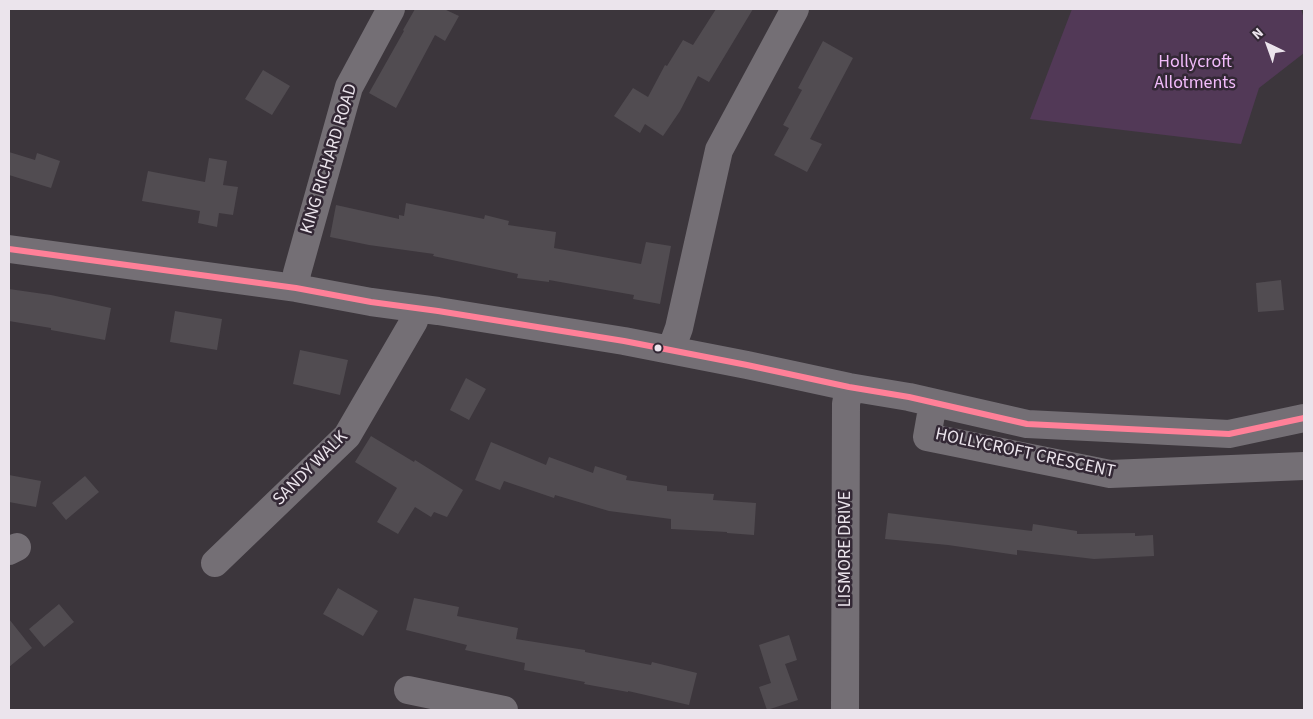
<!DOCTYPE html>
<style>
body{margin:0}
#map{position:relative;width:1313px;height:719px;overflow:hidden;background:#3c363c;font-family:"Source Sans 3",sans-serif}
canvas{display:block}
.frame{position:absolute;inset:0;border:10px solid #ebe4ec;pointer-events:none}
.north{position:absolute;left:1243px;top:20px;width:50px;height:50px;-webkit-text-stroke:4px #332835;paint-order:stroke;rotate:318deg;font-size:14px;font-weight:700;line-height:20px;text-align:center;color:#ebe4ec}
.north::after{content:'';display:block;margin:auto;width:18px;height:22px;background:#ebe4ec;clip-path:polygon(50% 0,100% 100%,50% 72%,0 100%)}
</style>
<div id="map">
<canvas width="1313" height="719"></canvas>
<div class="frame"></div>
<div class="north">N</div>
</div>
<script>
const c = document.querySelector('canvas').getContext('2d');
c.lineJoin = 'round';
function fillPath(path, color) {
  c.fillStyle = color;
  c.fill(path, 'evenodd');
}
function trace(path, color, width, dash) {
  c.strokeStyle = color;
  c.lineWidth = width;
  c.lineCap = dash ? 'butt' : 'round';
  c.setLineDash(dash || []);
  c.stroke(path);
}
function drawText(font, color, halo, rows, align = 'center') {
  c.font = font + ' "Source Sans 3",sans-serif';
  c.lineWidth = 5;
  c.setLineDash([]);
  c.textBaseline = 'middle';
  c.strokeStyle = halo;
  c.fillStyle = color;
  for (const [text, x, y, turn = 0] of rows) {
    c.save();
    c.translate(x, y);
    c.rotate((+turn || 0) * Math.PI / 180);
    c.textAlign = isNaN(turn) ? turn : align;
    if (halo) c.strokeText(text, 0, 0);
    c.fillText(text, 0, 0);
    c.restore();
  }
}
fillPath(new Path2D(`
 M 1072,9 L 1301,9 L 1304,19 L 1304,53 L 1259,88 L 1241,144 L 1030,119 Z`), '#523957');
fillPath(new Path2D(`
 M 415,9 L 444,9 L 459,16 L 445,41 L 435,35 L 396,108 L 369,93 L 404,31 L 403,30 Z
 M 716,9 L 753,9 L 709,82 L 698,76 L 680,111 L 663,136 L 645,124 L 640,133 L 614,116 L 633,88 L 648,97 L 665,65 L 667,66 L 683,40 L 693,45 Z
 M 823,41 L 853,58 L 810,139 L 822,144 L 807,172 L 774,155 L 789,128 L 783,125 L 802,90 L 798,88 Z
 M 263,70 L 290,86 L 272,115 L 245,99 Z
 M 9,152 L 35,160 L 37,153 L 60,161 L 51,188 L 9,175 Z
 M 209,158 L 227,161 L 223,185 L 238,187 L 233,215 L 219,213 L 217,227 L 198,223 L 200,211 L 142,201 L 148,171 L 205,182 Z
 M 406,203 L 484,219 L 485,215 L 509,221 L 508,225 L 556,232 L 554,248 L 641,264 L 646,242 L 671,246 L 660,304 L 633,299 L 634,295 L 549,280 L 549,282 L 517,278 L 518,274 L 433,256 L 434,254 L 369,245 L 330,237 L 336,205 L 399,219 L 399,215 L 404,216 Z
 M 1281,280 L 1284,310 L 1258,312 L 1256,283 Z
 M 9,289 L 51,295 L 111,308 L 105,340 L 51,330 L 51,328 L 9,321 Z
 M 175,311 L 222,319 L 217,350 L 170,342 Z
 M 300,350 L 348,360 L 340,395 L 293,384 Z
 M 466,378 L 486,389 L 469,420 L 450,410 Z
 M 371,436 L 414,462 L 415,460 L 463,490 L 447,517 L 434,512 L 431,517 L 415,507 L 398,534 L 377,522 L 397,488 L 355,462 Z
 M 491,442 L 546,465 L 549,457 L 593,473 L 595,466 L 627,476 L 626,480 L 667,486 L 667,491 L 714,494 L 713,500 L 756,503 L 754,535 L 727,533 L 727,532 L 671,529 L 671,519 L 609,511 L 555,495 L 554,498 L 504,481 L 500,490 L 475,480 Z
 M 9,475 L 41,481 L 36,507 L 9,502 Z
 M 85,476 L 99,492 L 66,520 L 52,503 Z
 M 888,513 L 1032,531 L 1033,524 L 1077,531 L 1077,534 L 1135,533 L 1135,536 L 1153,535 L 1154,556 L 1094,559 L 1017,550 L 1017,555 L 948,545 L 885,539 Z
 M 338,588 L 378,611 L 363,636 L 323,614 Z
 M 414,598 L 459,607 L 457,616 L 518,628 L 516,639 L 585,650 L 585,652 L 651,665 L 652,662 L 697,673 L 689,705 L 628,691 L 628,692 L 584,684 L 585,682 L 524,670 L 525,663 L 465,650 L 467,645 L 406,630 Z
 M 59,604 L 74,622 L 44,647 L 29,629 Z
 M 9,619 L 32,648 L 9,667 Z
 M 789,635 L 797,660 L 785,664 L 798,700 L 767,710 L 759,687 L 771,683 L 759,645 Z`), '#514c51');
trace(new Path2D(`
 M 9,249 L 296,288 L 371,302 L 438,311 L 624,341 L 747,365 L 849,387 L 909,397 L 1027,424 L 1229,434 L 1304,418
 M 296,288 L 297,273 L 349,87 L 391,9
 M 671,350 L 679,328 L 719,150 L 795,9
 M 933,403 L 927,437 L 1110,474 L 1304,466
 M 9,551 L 17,547
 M 215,563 L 347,436 L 414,321 L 415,308
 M 408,690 L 504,710
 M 845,710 L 846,404 L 849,387`), '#746f75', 28);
trace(new Path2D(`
 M 9,249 L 296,288 L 371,302 L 438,311 L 624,341 L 747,365 L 849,387 L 909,397 L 1027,424 L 1229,434 L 1304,418`), '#ff8098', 6);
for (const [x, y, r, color] of [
 [658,348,4.5,"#ebe4ec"]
]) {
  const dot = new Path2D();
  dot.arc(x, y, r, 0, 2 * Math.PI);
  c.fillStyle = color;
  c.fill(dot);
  trace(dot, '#332835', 2);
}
drawText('18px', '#f1bbfa', '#332835', [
 ["Hollycroft",1195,63],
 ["Allotments",1195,84]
]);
drawText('18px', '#ebe4ec', '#332835', [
 ["KING RICHARD ROAD",330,159,-73],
 ["HOLLYCROFT CRESCENT",1025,454,12],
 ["SANDY WALK",311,469,-45],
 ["LISMORE DRIVE",846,549,-90]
]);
</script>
